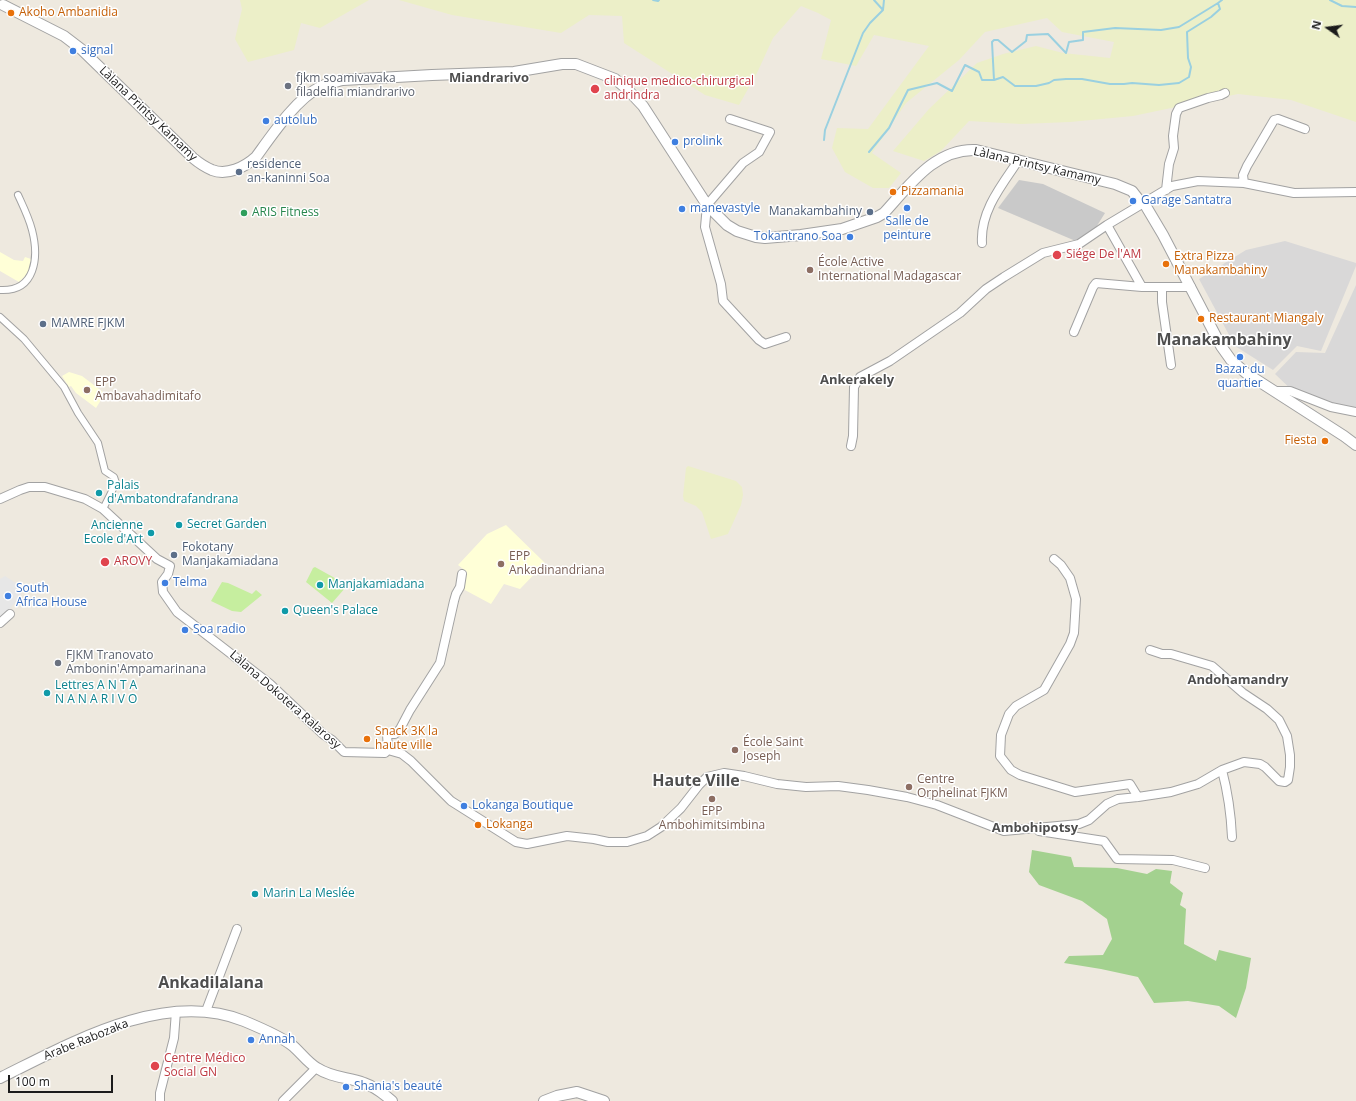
<!DOCTYPE html>
<meta charset="utf-8">
<style>
body{margin:0}
#map{position:relative;width:1356px;height:1101px;overflow:hidden;background:#eee9df;font-family:"Open Sans",sans-serif}
canvas{display:block}
.north{position:absolute;left:1308px;top:8px;width:40px;height:40px;-webkit-text-stroke:3px #fff;paint-order:stroke;rotate:284deg;font-size:11px;font-weight:700;line-height:16px;text-align:center;color:#1b1b1b}
.north::after{content:'';display:block;margin:auto;width:14px;height:18px;background:#1b1b1b;clip-path:polygon(50% 0,100% 100%,50% 72%,0 100%)}
.scale{position:absolute;left:8px;top:1075px;width:105px;height:18px;box-sizing:border-box;border:2px solid #1b1b1b;border-top:0;padding-left:5px;font-size:12px;line-height:14px;white-space:nowrap;color:#1b1b1b;-webkit-text-stroke:3px #fff;paint-order:stroke}
</style>
<div id="map">
<canvas width="1356" height="1101"></canvas>
<div class="north">N</div>
<div class="scale">100 m</div>
</div>
<script>
const c = document.querySelector('canvas').getContext('2d');
c.lineJoin = 'round';
function fillPath(path, color) {
  c.fillStyle = color;
  c.fill(path, 'evenodd');
}
function trace(path, color, width, dash) {
  c.strokeStyle = color;
  c.lineWidth = width;
  c.lineCap = dash ? 'butt' : 'round';
  c.setLineDash(dash || []);
  c.stroke(path);
}
function drawText(font, color, halo, rows, align = 'center') {
  c.font = font + ' "Open Sans",sans-serif';
  c.lineWidth = 3;
  c.setLineDash([]);
  c.textBaseline = 'middle';
  c.strokeStyle = halo;
  c.fillStyle = color;
  for (const [text, x, y, turn = 0] of rows) {
    c.save();
    c.translate(x, y);
    c.rotate((+turn || 0) * Math.PI / 180);
    c.textAlign = isNaN(turn) ? turn : align;
    if (halo) c.strokeText(text, 0, 0);
    c.fillText(text, 0, 0);
    c.restore();
  }
}
fillPath(new Path2D(`
 M 1285,241 L 1356,263 L 1356,266 L 1321,351 L 1297,346 L 1273,370 L 1235,346 L 1199,279 L 1246,250 Z
 M 1356,285 L 1356,409 L 1297,395 L 1275,374 L 1296,352 L 1325,353 Z`), '#d9d8d8');
fillPath(new Path2D(`
 M 0,252 L 14,260 L 23,261 L 25,257 L 31,259 L 29,270 L 26,275 L 19,282 L 0,271 Z
 M 69,372 L 82,376 L 103,392 L 101,400 L 96,408 L 76,393 L 71,386 L 69,387 L 62,376 Z
 M 506,525 L 545,563 L 520,589 L 504,584 L 491,604 L 463,589 L 467,572 L 458,565 L 487,534 Z`), '#ffffd7');
fillPath(new Path2D(`
 M 1019,180 L 1043,184 L 1105,213 L 1085,245 L 998,208 Z`), '#c9c9c9');
fillPath(new Path2D(`
 M 240,0 L 369,0 L 320,28 L 301,23 L 294,50 L 248,62 L 235,39 L 242,9 Z
 M 399,0 L 1356,0 L 1356,122 L 1291,100 L 1238,94 L 1133,116 L 1070,122 L 1021,124 L 969,121 L 941,151 L 924,161 L 893,151 L 929,109 L 977,63 L 1003,54 L 1036,46 L 1063,53 L 1110,58 L 1114,42 L 1062,32 L 1047,18 L 985,32 L 959,60 L 906,103 L 872,153 L 901,173 L 889,188 L 873,188 L 845,172 L 832,148 L 837,128 L 868,129 L 929,46 L 874,35 L 856,66 L 821,59 L 831,20 L 818,13 L 801,6 L 773,38 L 757,73 L 739,105 L 705,95 L 624,43 L 622,16 L 589,15 L 561,33 L 452,15 Z
 M 688,466 L 736,481 L 742,487 L 743,495 L 741,505 L 728,534 L 711,539 L 702,512 L 696,506 L 684,501 L 683,496 L 686,468 Z`), '#ecefc8');
fillPath(new Path2D(`
 M 315,567 L 333,577 L 346,587 L 332,603 L 306,582 L 313,568 Z
 M 222,582 L 228,583 L 252,594 L 256,590 L 262,595 L 241,612 L 232,611 L 211,601 Z`), '#c6ee9f');
fillPath(new Path2D(`
 M 1032,850 L 1071,857 L 1074,867 L 1117,868 L 1147,874 L 1156,869 L 1172,871 L 1170,883 L 1183,893 L 1180,905 L 1186,909 L 1184,944 L 1216,961 L 1219,950 L 1251,958 L 1246,988 L 1236,1018 L 1219,1006 L 1188,1001 L 1154,1003 L 1138,977 L 1101,969 L 1064,963 L 1069,956 L 1103,955 L 1112,939 L 1107,919 L 1082,901 L 1039,885 L 1029,872 Z`), '#a3d18f');
fillPath(new Path2D(`
 M 5,576 L 25,589 L 3,618 L 0,620 L 0,579 Z`), '#e7e7e7');
trace(new Path2D(`
 M 653,0 L 658,1 L 659,0
 M 874,0 L 883,10 L 884,0
 M 1330,0 L 1342,6 L 1356,7
 M 994,80 L 992,42 L 994,40 L 998,40 L 1012,52 L 1026,41 L 1027,35 L 1048,34 L 1066,53 L 1069,42 L 1083,40 L 1083,32 L 1115,28 L 1161,30 L 1179,27 L 1218,3
 M 824,140 L 825,130 L 863,33 L 870,23 L 883,10
 M 869,152 L 889,128 L 908,90 L 937,83 L 952,91 L 965,65 L 979,72 L 982,80 L 994,80 L 1003,77 L 1015,86 L 1036,86 L 1049,83 L 1054,80 L 1066,79 L 1082,79 L 1110,84 L 1124,84 L 1132,83 L 1159,85 L 1179,83 L 1189,77 L 1191,67 L 1188,58 L 1187,32 L 1211,17 L 1220,9 L 1218,3 L 1222,0`), '#9ad0e0', 2);
const pedestrian = new Path2D(`
 M 0,290 C 36,292 39,257 32,230 C 29,218 23,206 18,195
 M 0,317 L 24,339 L 64,387 L 78,413 L 98,443 L 105,471 L 114,477 L 116,483 L 103,509`);
const minor = new Path2D(`
 M 730,119 L 770,132 L 759,152 L 743,163 L 707,205 L 705,227 L 721,284 L 723,301 L 759,340 L 765,344 L 786,337
 M 1305,129 L 1278,119 L 1274,120 L 1247,166 L 1243,175 L 1244,183 L 1294,193 L 1356,192
 M 1166,190 L 1169,164 L 1174,148 L 1173,136 L 1176,114 L 1179,108 L 1208,98 L 1221,95 L 1225,93
 M 982,243 C 980,212 1001,186 1018,161
 M 1142,287 L 1191,287
 M 1162,287 L 1162,302 L 1171,365
 M 1074,332 L 1093,287 L 1096,283 L 1142,287 L 1107,225
 M 1275,391 L 1290,391 L 1331,407 L 1356,412
 M 851,446 L 853,436 L 854,387 L 860,377 L 890,361 L 960,313 L 986,289 L 1004,277 L 1043,253 L 1079,244 L 1107,225 L 1172,186 L 1198,181 L 1244,183
 M 0,499 L 20,490 L 29,487 L 45,487 L 85,499 L 103,509 L 157,559 L 170,566 L 168,574 L 162,582 L 163,592 L 177,612 L 270,684 L 324,735 L 332,740 L 344,752 L 385,753 L 388,750 L 402,754 L 411,761 L 451,801 L 516,842 L 527,844 L 567,836 L 594,839 L 608,842 L 627,842 L 647,836 L 661,827 L 681,808 L 699,785 L 707,777 L 724,773 L 744,776 L 777,784 L 806,787 L 838,786 L 868,790 L 907,797 L 937,805 L 1004,831 L 1079,824 L 1089,820 L 1107,804 L 1118,799 L 1138,797 L 1171,792 L 1198,784 L 1222,770 L 1244,762 L 1260,764 L 1265,767 L 1279,781 L 1285,782 L 1288,780 L 1290,767 L 1290,755 L 1287,736 L 1279,720 L 1267,709 L 1243,693 L 1212,666 L 1171,654 L 1162,654 L 1150,650
 M 1054,559 L 1061,565 L 1070,578 L 1076,599 L 1074,633 L 1070,644 L 1044,690 L 1016,706 L 1009,714 L 1001,735 L 1000,756 L 1011,770 L 1020,775 L 1075,792 L 1130,784 L 1138,797
 M 0,623 L 10,614
 M 388,750 L 387,734 L 395,734 L 400,729 L 410,710 L 440,663 L 454,601 L 456,594 L 460,587 L 462,574
 M 1222,770 C 1228,793 1231,814 1232,837
 M 1039,831 L 1104,841 L 1117,859 L 1173,860 L 1205,868
 M 206,1011 L 237,929
 M 160,1101 L 160,1093 L 174,1038 L 176,1011
 M 283,1101 L 316,1068`);
const tertiary = new Path2D(`
 M 3,5 L 64,36 L 81,49 L 193,158 C 199,163 205,167 212,170 C 227,176 245,167 256,157 C 272,135 296,99 320,87 C 327,83 335,82 343,80 L 432,75 L 514,72 L 562,64 L 576,64 L 615,79 L 627,89 L 643,106 L 707,205 L 727,225 L 737,231 L 756,237 L 765,238 L 801,235 L 842,229 L 877,217 L 884,213 C 909,186 935,148 976,150 L 1115,184 L 1132,191 L 1139,200 L 1144,203 L 1163,235 L 1221,346 L 1231,360 L 1246,373 L 1344,436 L 1356,445
 M 0,1078 C 71,1043 164,989 244,1021 C 256,1026 283,1038 293,1046 C 301,1053 308,1063 317,1068 C 332,1078 348,1077 364,1083 C 373,1086 384,1094 392,1101
 M 544,1101 L 557,1096 L 577,1092 L 604,1101`);
trace(pedestrian, '#a2a2a2', 8);
trace(minor, '#a2a2a2', 10);
trace(tertiary, '#a2a2a2', 12);
trace(pedestrian, '#fff', 6);
trace(minor, '#fff', 8);
trace(tertiary, '#fff', 10);
for (const [x, y, r, color] of [
 [11,13,4,"#e8710a"],
 [73,51,4,"#3f7fe0"],
 [288,86,4,"#6b7280"],
 [595,89,5,"#e0444e"],
 [266,121,4,"#3f7fe0"],
 [675,142,4,"#3f7fe0"],
 [239,172,4,"#5c6f8a"],
 [893,192,4,"#e8710a"],
 [1133,201,4,"#3f7fe0"],
 [907,208,4,"#3f7fe0"],
 [682,209,4,"#3f7fe0"],
 [870,212,4,"#5c6f8a"],
 [244,213,4,"#2e9e5b"],
 [850,237,4,"#3f7fe0"],
 [1057,255,5,"#e0444e"],
 [1166,264,4,"#e8710a"],
 [810,270,4,"#8d6e63"],
 [1201,319,4,"#e8710a"],
 [43,324,4,"#5c6f8a"],
 [1240,357,4,"#3f7fe0"],
 [87,390,4,"#8d6e63"],
 [1325,441,4,"#e8710a"],
 [99,493,4,"#0f9aa8"],
 [179,525,4,"#0f9aa8"],
 [151,533,4,"#0f9aa8"],
 [174,555,4,"#5c6f8a"],
 [105,562,5,"#e0444e"],
 [501,564,4,"#8d6e63"],
 [165,583,4,"#3f7fe0"],
 [320,585,4,"#0f9aa8"],
 [8,596,4,"#3f7fe0"],
 [285,611,4,"#0f9aa8"],
 [185,630,4,"#3f7fe0"],
 [58,663,4,"#6b7280"],
 [47,693,4,"#0f9aa8"],
 [367,739,4,"#e8710a"],
 [735,750,4,"#8d6e63"],
 [909,787,4,"#8d6e63"],
 [712,799,4,"#8d6e63"],
 [464,806,4,"#3f7fe0"],
 [478,825,4,"#e8710a"],
 [255,894,4,"#0f9aa8"],
 [251,1040,4,"#3f7fe0"],
 [155,1066,5,"#e0444e"],
 [346,1087,4,"#3f7fe0"]
]) {
  const dot = new Path2D();
  dot.arc(x, y, r, 0, 2 * Math.PI);
  c.fillStyle = color;
  c.fill(dot);
  trace(dot, '#fff', 1.5);
}
drawText('12px', '#c56008', '#fff', [
 ["Akoho Ambanidia",19,13],
 ["Pizzamania",901,192],
 ["Extra Pizza",1174,257],
 ["Manakambahiny",1174,271],
 ["Restaurant Miangaly",1209,319],
 ["Fiesta",1317,441,"right"],
 ["Snack 3K la",375,732],
 ["haute ville",375,746],
 ["Lokanga",486,825]
], 'left');
drawText('12px', '#366cbe', '#fff', [
 ["signal",81,51],
 ["autolub",274,121],
 ["prolink",683,142],
 ["Garage Santatra",1141,201],
 ["manevastyle",690,209],
 ["Salle de",907,222,"center"],
 ["peinture",907,236,"center"],
 ["Tokantrano Soa",842,237,"right"],
 ["Bazar du",1240,370,"center"],
 ["quartier",1240,384,"center"],
 ["Telma",173,583],
 ["South",16,589],
 ["Africa House",16,603],
 ["Soa radio",193,630],
 ["Lokanga Boutique",472,806],
 ["Annah",259,1040],
 ["Shania's beauté",354,1087]
], 'left');
drawText('12px', '#5b616d', '#fff', [
 ["fjkm soamivavaka",296,79],
 ["filadelfia miandrarivo",296,93],
 ["FJKM Tranovato",66,656],
 ["Ambonin'Ampamarinana",66,670]
], 'left');
drawText('12px', '#be3a42', '#fff', [
 ["clinique medico-chirurgical",604,82],
 ["andrindra",604,96],
 ["Siége De l'AM",1066,255],
 ["AROVY",114,562],
 ["Centre Médico",164,1059],
 ["Social GN",164,1073]
], 'left');
drawText('12px', '#1b1b1b', '#fff', [
 ["Làlana Printsy Kamamy",148,114,44],
 ["Làlana Printsy Kamamy",1037,166,13],
 ["Làlana Dokotera Ralarosy",285,700,41],
 ["Arabe Rabozaka",86,1040,-22]
]);
drawText('12px', '#4e5e75', '#fff', [
 ["residence",247,165],
 ["an-kaninni Soa",247,179],
 ["Manakambahiny",862,212,"right"],
 ["MAMRE FJKM",51,324],
 ["Fokotany",182,548],
 ["Manjakamiadana",182,562]
], 'left');
drawText('12px', '#27864d', '#fff', [
 ["ARIS Fitness",252,213]
], 'left');
drawText('12px', '#785e54', '#fff', [
 ["École Active",818,263],
 ["International Madagascar",818,277],
 ["EPP",95,383],
 ["Ambavahadimitafo",95,397],
 ["EPP",509,557],
 ["Ankadinandriana",509,571],
 ["École Saint",743,743],
 ["Joseph",743,757],
 ["Centre",917,780],
 ["Orphelinat FJKM",917,794],
 ["EPP",712,812,"center"],
 ["Ambohimitsimbina",712,826,"center"]
], 'left');
drawText('12px', '#0d838f', '#fff', [
 ["Palais",107,486],
 ["d'Ambatondrafandrana",107,500],
 ["Secret Garden",187,525],
 ["Ancienne",143,526,"right"],
 ["Ecole d'Art",143,540,"right"],
 ["Manjakamiadana",328,585],
 ["Queen's Palace",293,611],
 ["Lettres A N T A",55,686],
 ["N A N A R I V O",55,700],
 ["Marin La Meslée",263,894]
], 'left');
drawText('bold 13px', '#4e4e4e', '#fff', [
 ["Miandrarivo",489,78],
 ["Ankerakely",857,380],
 ["Andohamandry",1238,680],
 ["Ambohipotsy",1035,828]
]);
drawText('bold 16px', '#4e4e4e', '#fff', [
 ["Manakambahiny",1224,340],
 ["Haute Ville",696,781],
 ["Ankadilalana",211,983]
]);
</script>
